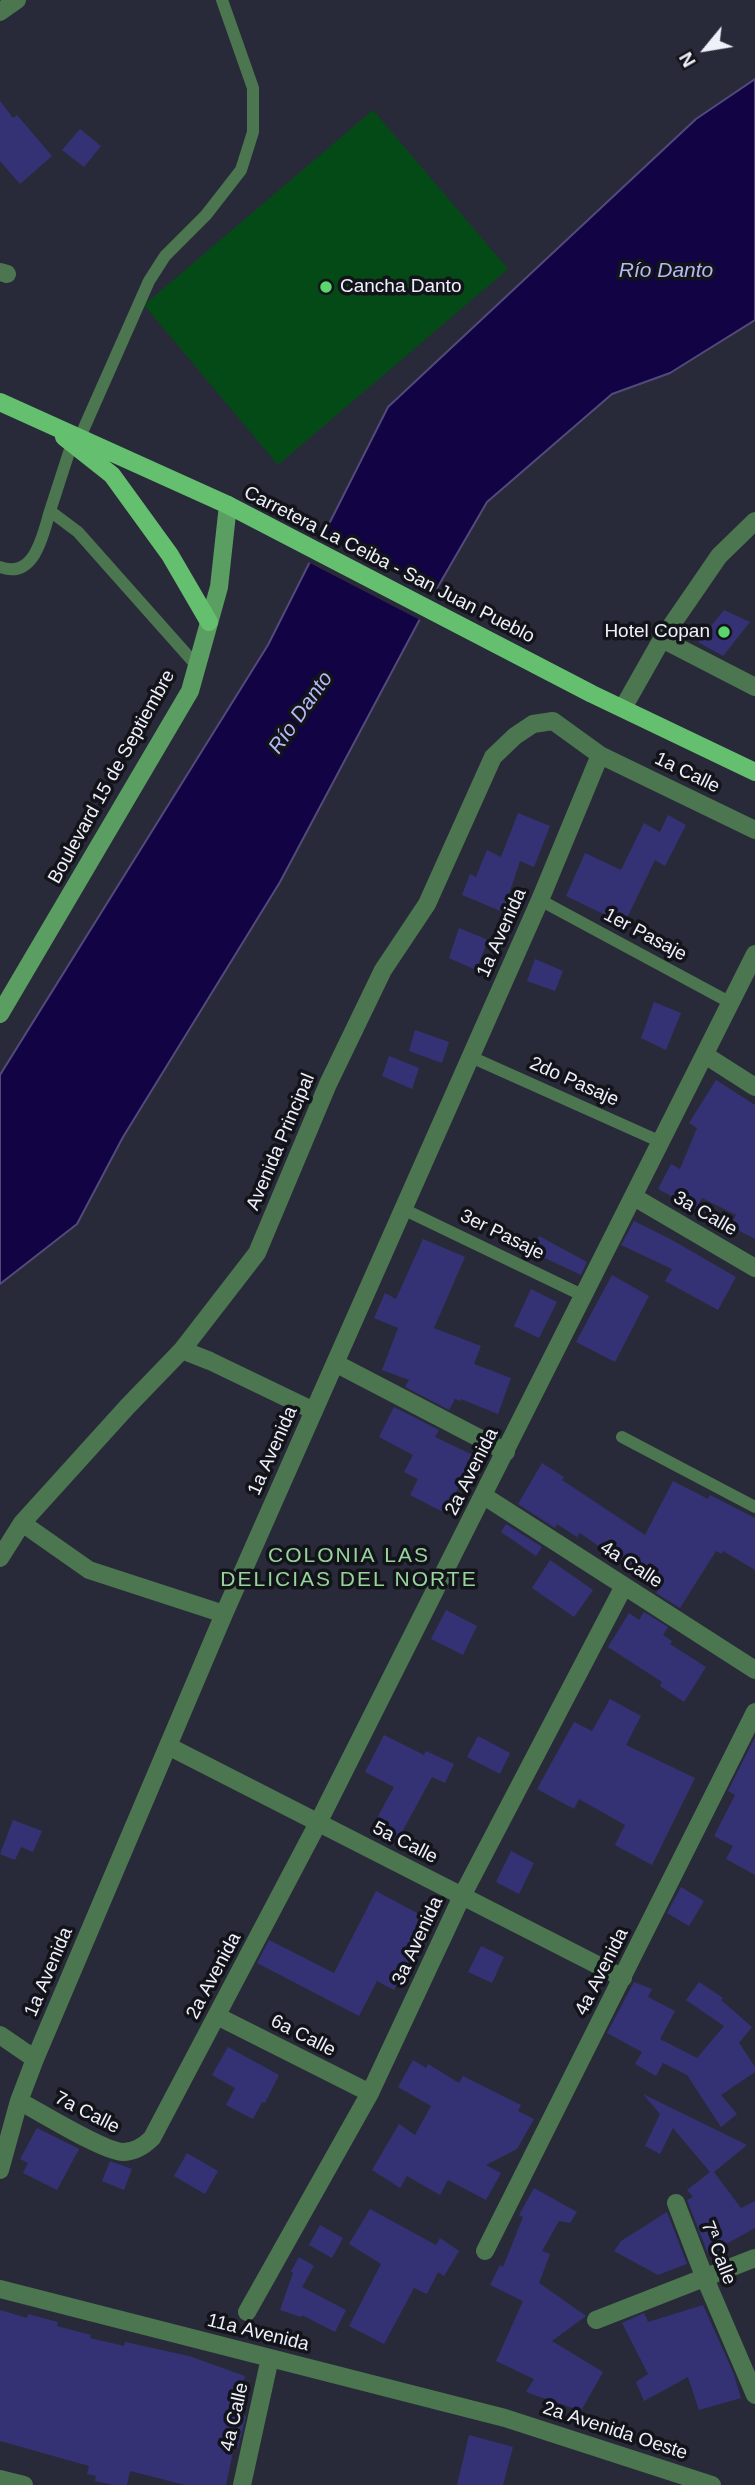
<!DOCTYPE html>
<meta charset="utf-8">
<style>
body{margin:0}
#map{position:relative;width:755px;height:2485px;overflow:hidden;background:#292a39;font-family:Arial,sans-serif}
canvas{display:block}
.north{position:absolute;left:671px;top:14px;width:70px;height:70px;-webkit-text-stroke:5px #13131a;paint-order:stroke;rotate:240deg;font-size:19px;font-weight:700;line-height:28px;text-align:center;color:#eef0fa}
.north::after{content:'';display:block;margin:auto;width:24px;height:32px;background:#eef0fa;clip-path:polygon(50% 0,100% 100%,50% 72%,0 100%)}
</style>
<div id="map">
<canvas width="755" height="2485"></canvas>
<div class="north">N</div>
</div>
<script>
const c = document.querySelector('canvas').getContext('2d');
c.lineJoin = 'round';
function fillPath(path, color) {
  c.fillStyle = color;
  c.fill(path, 'evenodd');
}
function trace(path, color, width, dash) {
  c.strokeStyle = color;
  c.lineWidth = width;
  c.lineCap = dash ? 'butt' : 'round';
  c.setLineDash(dash || []);
  c.stroke(path);
}
function drawText(font, color, halo, rows, align = 'center') {
  c.font = font + ' Arial,sans-serif';
  c.lineWidth = 7;
  c.setLineDash([]);
  c.textBaseline = 'middle';
  c.strokeStyle = halo;
  c.fillStyle = color;
  for (const [text, x, y, turn = 0] of rows) {
    c.save();
    c.translate(x, y);
    c.rotate((+turn || 0) * Math.PI / 180);
    c.textAlign = isNaN(turn) ? turn : align;
    if (halo) c.strokeText(text, 0, 0);
    c.fillText(text, 0, 0);
    c.restore();
  }
}
fillPath(new Path2D(`
 M 373,110 L 508,269 L 278,465 L 144,305 Z`), '#044a16');
const water = new Path2D(`
 M 755,79 L 755,320 L 670,373 L 612,394 L 487,502 L 429,602 L 280,882 L 123,1137 L 77,1224 L 0,1284 L 0,1075 L 268,645 L 388,407 L 696,119 Z`);
fillPath(water, '#110344');
trace(water, '#534a7b', 2);
fillPath(new Path2D(`
 M 320,534 L 437,594 L 422,621 L 306,561 Z`), '#292a39');
fillPath(new Path2D(`
 M 0,101 L 13,118 L 17,115 L 52,156 L 20,184 L 0,161 Z
 M 80,129 L 101,146 L 84,167 L 62,150 Z
 M 724,610 L 750,622 L 723,656 L 698,642 Z
 M 518,813 L 550,826 L 534,867 L 520,861 L 503,912 L 462,895 L 470,874 L 476,877 L 487,850 L 501,857 Z
 M 668,815 L 686,825 L 665,866 L 655,860 L 624,924 L 566,896 L 585,853 L 621,870 L 644,823 L 660,832 Z
 M 459,928 L 488,940 L 476,970 L 449,958 Z
 M 535,959 L 563,971 L 555,991 L 527,981 Z
 M 654,1002 L 681,1013 L 666,1050 L 641,1038 Z
 M 415,1030 L 449,1042 L 442,1063 L 409,1051 Z
 M 389,1056 L 419,1068 L 412,1089 L 382,1076 Z
 M 716,1080 L 755,1105 L 755,1239 L 730,1226 L 736,1215 L 702,1198 L 696,1209 L 658,1189 L 671,1164 L 680,1169 L 697,1128 L 689,1123 Z
 M 634,1221 L 672,1240 L 736,1277 L 718,1310 L 665,1281 L 672,1269 L 621,1245 Z
 M 539,1236 L 587,1262 L 581,1275 L 532,1252 Z
 M 423,1239 L 465,1257 L 434,1328 L 481,1346 L 474,1364 L 511,1378 L 498,1414 L 461,1399 L 460,1401 L 455,1399 L 449,1410 L 405,1387 L 409,1380 L 382,1370 L 398,1328 L 374,1318 L 385,1293 L 396,1299 Z
 M 612,1275 L 649,1296 L 615,1362 L 576,1342 Z
 M 531,1289 L 557,1302 L 539,1338 L 514,1326 Z
 M 394,1407 L 439,1430 L 435,1437 L 475,1456 L 445,1513 L 410,1495 L 418,1479 L 404,1472 L 413,1455 L 379,1437 Z
 M 542,1463 L 564,1477 L 562,1480 L 645,1535 L 673,1481 L 708,1499 L 710,1495 L 755,1518 L 755,1570 L 723,1551 L 722,1554 L 716,1551 L 680,1608 L 656,1593 L 659,1589 L 580,1533 L 577,1537 L 557,1524 L 555,1528 L 518,1504 Z
 M 506,1524 L 542,1547 L 536,1556 L 501,1532 Z
 M 550,1560 L 593,1590 L 574,1617 L 532,1588 Z
 M 446,1610 L 477,1626 L 463,1655 L 431,1639 Z
 M 644,1612 L 668,1627 L 663,1635 L 672,1641 L 670,1644 L 706,1667 L 684,1702 L 660,1686 L 662,1682 L 608,1647 L 629,1613 L 639,1620 Z
 M 610,1699 L 641,1716 L 626,1745 L 695,1778 L 652,1865 L 615,1845 L 625,1825 L 579,1799 L 574,1809 L 537,1789 L 574,1722 L 592,1731 Z
 M 384,1735 L 424,1755 L 426,1751 L 454,1764 L 445,1783 L 432,1777 L 397,1841 L 372,1827 L 394,1787 L 365,1772 Z
 M 478,1736 L 510,1753 L 500,1774 L 467,1757 Z
 M 755,1737 L 755,1875 L 726,1859 L 733,1846 L 714,1836 L 735,1795 L 728,1791 Z
 M 13,1820 L 42,1831 L 33,1852 L 21,1847 L 15,1860 L 0,1854 Z
 M 511,1851 L 534,1863 L 519,1894 L 496,1882 Z
 M 681,1887 L 704,1901 L 689,1926 L 667,1913 Z
 M 376,1891 L 430,1920 L 394,1990 L 377,1981 L 359,2016 L 257,1963 L 269,1940 L 334,1973 Z
 M 481,1946 L 504,1957 L 492,1983 L 468,1972 Z
 M 634,1982 L 652,1989 L 648,1997 L 675,2011 L 660,2039 L 697,2058 L 724,2026 L 686,2000 L 699,1982 L 723,1998 L 721,2000 L 752,2027 L 739,2043 L 755,2067 L 755,2072 L 721,2095 L 737,2114 L 721,2127 L 687,2075 L 663,2063 L 656,2076 L 635,2064 L 642,2052 L 607,2033 Z
 M 228,2047 L 279,2075 L 265,2103 L 262,2102 L 253,2119 L 226,2105 L 235,2088 L 212,2075 Z
 M 413,2060 L 426,2068 L 428,2064 L 459,2083 L 463,2076 L 521,2105 L 518,2111 L 534,2119 L 517,2149 L 486,2165 L 501,2173 L 486,2200 L 448,2180 L 440,2195 L 407,2176 L 400,2188 L 372,2170 L 399,2124 L 415,2135 L 431,2106 L 398,2087 Z
 M 643,2094 L 747,2145 L 714,2172 L 741,2208 L 755,2201 L 755,2228 L 708,2254 L 687,2200 L 693,2197 L 687,2190 L 710,2172 L 673,2128 L 660,2154 L 645,2146 L 660,2114 Z
 M 37,2128 L 79,2149 L 57,2190 L 23,2173 L 28,2163 L 20,2159 Z
 M 187,2153 L 218,2171 L 205,2194 L 174,2176 Z
 M 110,2161 L 132,2169 L 124,2190 L 102,2181 Z
 M 534,2188 L 577,2212 L 570,2223 L 559,2221 L 542,2251 L 550,2254 L 539,2283 L 586,2316 L 552,2341 L 603,2372 L 581,2411 L 526,2392 L 534,2379 L 496,2361 L 523,2301 L 490,2285 L 500,2265 L 503,2267 L 523,2217 L 519,2215 Z
 M 370,2209 L 436,2245 L 440,2238 L 459,2251 L 444,2276 L 438,2272 L 427,2294 L 414,2288 L 384,2344 L 349,2326 L 381,2264 L 349,2244 Z
 M 667,2212 L 687,2264 L 658,2275 L 614,2251 L 621,2241 Z
 M 320,2225 L 343,2238 L 332,2258 L 309,2245 Z
 M 299,2257 L 314,2266 L 302,2287 L 346,2310 L 335,2332 L 302,2315 L 301,2317 L 280,2310 L 293,2273 L 291,2271 Z
 M 703,2305 L 733,2372 L 741,2398 L 699,2410 L 688,2377 L 644,2401 L 636,2382 L 648,2374 L 622,2323 L 644,2313 L 648,2322 Z
 M 0,2310 L 27,2318 L 28,2314 L 58,2322 L 57,2326 L 91,2335 L 90,2338 L 124,2346 L 125,2342 L 189,2356 L 245,2376 L 235,2414 L 246,2416 L 238,2448 L 234,2447 L 226,2485 L 185,2485 L 130,2471 L 127,2485 L 113,2485 L 95,2481 L 96,2476 L 87,2474 L 89,2466 L 0,2441 Z
 M 469,2435 L 513,2447 L 503,2485 L 457,2485 Z`), '#343274');
trace(new Path2D(`
 M 80,437 L 149,281 L 165,256 L 206,215 L 241,170 L 253,132 L 253,88 L 222,0
 M 72,443 L 50,511 L 78,532 L 197,666
 M 0,567 C 35,580 43,534 50,511
 M 540,900 L 731,1003
 M 471,1057 L 661,1142
 M 403,1209 L 584,1296
 M 622,1437 L 755,1507`), '#4b764f', 12);
trace(new Path2D(`
 M 0,12 L 17,0
 M 0,272 L 7,274
 M 662,639 L 755,687
 M 623,708 L 662,639 L 719,556 L 755,521
 M 705,1055 L 755,1087
 M 634,1197 L 755,1268
 M 182,1350 L 210,1361 L 314,1411
 M 335,1363 L 506,1452
 M 484,1496 L 755,1670
 M 22,1523 L 89,1570 L 224,1614
 M 0,1558 L 22,1523 L 127,1407 L 182,1350 L 257,1253 L 328,1084 L 383,970 L 427,904 L 493,757 L 515,736 L 533,724 L 553,721 L 600,755 L 755,830
 M 168,1746 L 623,1978
 M 217,2016 L 370,2093
 M 0,2035 L 35,2059
 M 19,2101 C 40,2112 104,2152 123,2152 C 135,2152 144,2146 152,2138 L 318,1823 L 755,954
 M 0,2170 L 19,2101 L 35,2059 L 224,1614 L 540,900 L 600,755
 M 676,2203 L 704,2276 L 755,2395
 M 485,2251 L 755,1712
 M 0,2289 L 505,2418 L 712,2485
 M 247,2312 L 370,2093 L 462,1896 L 624,1586
 M 596,2320 L 755,2258
 M 0,2479 L 24,2485
 M 242,2485 L 270,2358`), '#4b764f', 18);
trace(new Path2D(`
 M 0,1014 L 190,691 L 219,587 L 228,505`), '#5a9f61', 18);
trace(new Path2D(`
 M 0,402 L 228,505 L 592,694 L 755,772
 M 64,437 L 112,475 L 170,555 L 209,622`), '#64c06f', 18);
for (const [x, y, r, color] of [
 [326,287,7,"#5bd56d"],
 [724,632,7,"#5bd56d"]
]) {
  const dot = new Path2D();
  dot.arc(x, y, r, 0, 2 * Math.PI);
  c.fillStyle = color;
  c.fill(dot);
  trace(dot, '#13131a', 2.5);
}
drawText('19px', '#eef0fa', '#13131a', [
 ["Cancha Danto",340,287],
 ["Hotel Copan",710,632,"right"]
], 'left');
drawText('19px', '#eef0fa', '#13131a', [
 ["Carretera La Ceiba - San Juan Pueblo",389,565,27],
 ["1a Calle",687,773,26],
 ["Boulevard 15 de Septiembre",112,777,-61],
 ["1a Avenida",502,933,-66],
 ["1er Pasaje",645,935,28],
 ["2do Pasaje",574,1082,24],
 ["Avenida Principal",281,1142,-67],
 ["3a Calle",705,1214,30],
 ["3er Pasaje",502,1235,26],
 ["1a Avenida",273,1451,-66],
 ["2a Avenida",472,1472,-63],
 ["4a Calle",631,1565,33],
 ["5a Calle",405,1843,27],
 ["3a Avenida",418,1941,-65],
 ["1a Avenida",49,1972,-67],
 ["4a Avenida",602,1972,-63],
 ["2a Avenida",214,1976,-62],
 ["6a Calle",303,2036,27],
 ["7a Calle",87,2113,27],
 ["7ª Calle",718,2253,69],
 ["11a Avenida",258,2333,14],
 ["4a Calle",235,2417,-77],
 ["2a Avenida Oeste",615,2431,18]
]);
drawText('italic 21px', '#b5baf6', '#13131a', [
 ["Río Danto",666,271],
 ["Río Danto",301,713,-55]
]);
c.letterSpacing = '2px';
drawText('21px', '#97d49c', '#13131a', [
 ["COLONIA LAS",349,1556],
 ["DELICIAS DEL NORTE",349,1580]
]);
c.letterSpacing = '0px';
</script>
